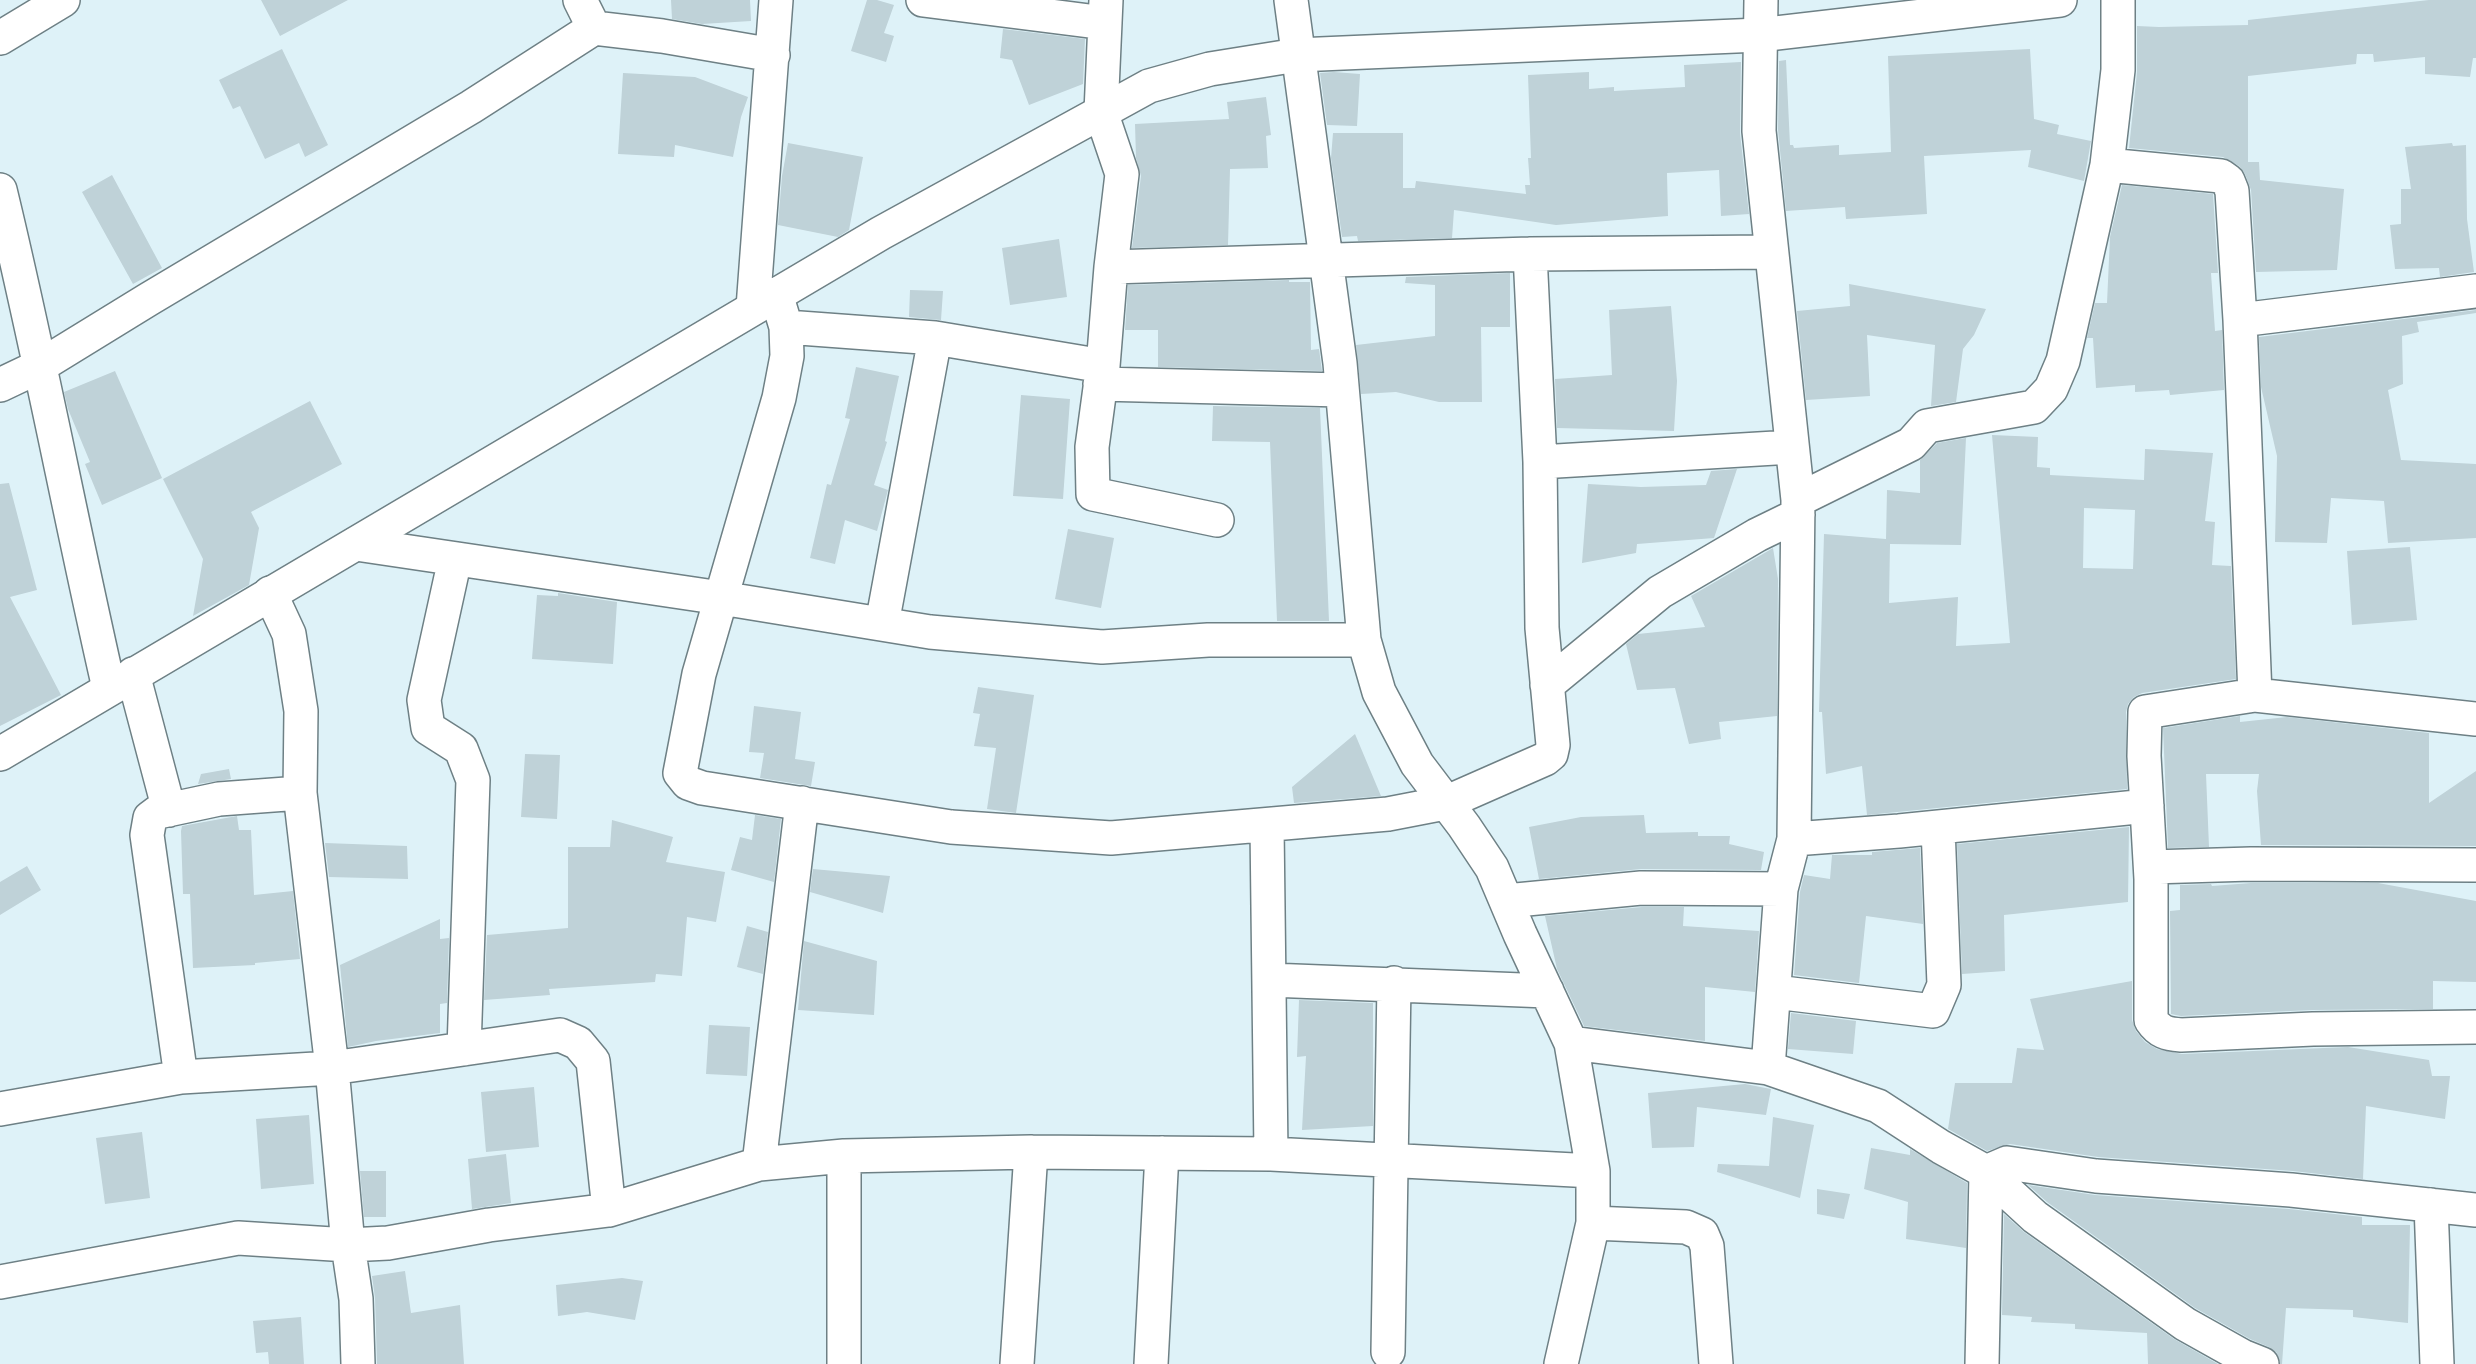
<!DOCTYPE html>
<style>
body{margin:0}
canvas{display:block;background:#def2f8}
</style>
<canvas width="2476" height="1364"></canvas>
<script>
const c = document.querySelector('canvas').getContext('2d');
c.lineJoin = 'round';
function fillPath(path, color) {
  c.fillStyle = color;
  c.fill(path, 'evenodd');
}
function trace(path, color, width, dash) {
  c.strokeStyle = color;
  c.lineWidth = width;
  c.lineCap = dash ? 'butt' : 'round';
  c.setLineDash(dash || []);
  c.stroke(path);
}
fillPath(new Path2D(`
 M 261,0 L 348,0 L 280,36 Z
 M 671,0 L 750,0 L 751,21 L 702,24 L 672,19 Z
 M 867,0 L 877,0 L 894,5 L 884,33 L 894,36 L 886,62 L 851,51 Z
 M 2429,0 L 2476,0 L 2476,58 L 2473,58 L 2470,77 L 2425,74 L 2425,57 L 2374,62 L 2373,54 L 2357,54 L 2356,64 L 2248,76 L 2248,162 L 2259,162 L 2260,180 L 2344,189 L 2337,270 L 2256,272 L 2251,190 L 2245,174 L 2239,166 L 2223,157 L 2129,148 L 2137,72 L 2137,26 L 2159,27 L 2248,25 L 2248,20 Z
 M 1003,29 L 1085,39 L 1083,84 L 1029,105 L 1012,60 L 1000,58 Z
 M 282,49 L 328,145 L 305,157 L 299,143 L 265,159 L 240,106 L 233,109 L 219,80 Z
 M 2030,49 L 2034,119 L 2059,125 L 2057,134 L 2091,141 L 2084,181 L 2028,167 L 2031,150 L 1924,156 L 1927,214 L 1846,219 L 1845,207 L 1786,211 L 1778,130 L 1779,61 L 1786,60 L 1790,145 L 1793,145 L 1794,148 L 1839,145 L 1839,155 L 1891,152 L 1888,56 Z
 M 1741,62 L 1740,133 L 1749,214 L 1721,216 L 1719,170 L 1667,173 L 1668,216 L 1556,225 L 1454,210 L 1452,238 L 1358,241 L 1357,236 L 1342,237 L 1331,158 L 1333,133 L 1403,133 L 1403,188 L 1415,188 L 1416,181 L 1526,194 L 1525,185 L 1530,185 L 1528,158 L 1531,158 L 1528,75 L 1589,72 L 1589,89 L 1614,87 L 1614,91 L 1685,87 L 1684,65 Z
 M 1334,72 L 1360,74 L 1357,126 L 1327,125 L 1320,73 Z
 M 623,73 L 695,77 L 748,97 L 741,117 L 733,157 L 675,145 L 674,157 L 618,154 Z
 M 1266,97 L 1271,135 L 1266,136 L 1268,168 L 1230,169 L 1228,245 L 1132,248 L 1141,176 L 1136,158 L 1135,124 L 1229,119 L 1227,102 Z
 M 788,143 L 863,157 L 849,230 L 838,237 L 778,225 L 782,176 Z
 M 2452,143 L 2453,146 L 2466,145 L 2467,219 L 2474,272 L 2440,277 L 2439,268 L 2395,269 L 2390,225 L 2401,224 L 2401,189 L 2411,189 L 2405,147 Z
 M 112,175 L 162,268 L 133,284 L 82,192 Z
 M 2122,185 L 2213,194 L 2218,273 L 2211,273 L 2215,331 L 2222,330 L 2224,390 L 2170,395 L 2169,390 L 2135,392 L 2135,385 L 2096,388 L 2093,338 L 2087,338 L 2095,303 L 2107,303 L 2110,237 Z
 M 1059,239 L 1067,297 L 1010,305 L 1002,248 Z
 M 1510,273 L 1510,327 L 1481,327 L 1482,402 L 1439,402 L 1396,392 L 1361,394 L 1356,345 L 1435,336 L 1435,285 L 1405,283 L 1406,277 Z
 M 1289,280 L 1289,282 L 1310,282 L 1311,350 L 1319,349 L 1322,371 L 1158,367 L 1158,330 L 1125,330 L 1128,285 Z
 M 1849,284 L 1986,309 L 1974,335 L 1963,349 L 1956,402 L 1931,406 L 1935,345 L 1867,335 L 1870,396 L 1806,400 L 1797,311 L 1850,306 Z
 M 910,290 L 943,291 L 941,320 L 909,317 Z
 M 1671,306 L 1677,381 L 1674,431 L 1557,428 L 1555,379 L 1612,375 L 1609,310 Z
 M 2476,310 L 2476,313 L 2417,322 L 2419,332 L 2402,336 L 2403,384 L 2388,390 L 2401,460 L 2476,464 L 2476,538 L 2388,543 L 2384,501 L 2331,498 L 2327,543 L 2275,542 L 2277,456 L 2261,387 L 2259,337 Z
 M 856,367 L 899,376 L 885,441 L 887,442 L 874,485 L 888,490 L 877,531 L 845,520 L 835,564 L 810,558 L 827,484 L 831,485 L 850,419 L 845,418 Z
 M 115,371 L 162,478 L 102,505 L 85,464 L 90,462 L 68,409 L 64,392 Z
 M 1021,395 L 1070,399 L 1063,499 L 1013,496 Z
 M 310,401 L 342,464 L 251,512 L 259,528 L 249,585 L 193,616 L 203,559 L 163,479 Z
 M 1213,406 L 1320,408 L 1329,621 L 1277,621 L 1270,442 L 1212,441 Z
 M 1992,435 L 2038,437 L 2037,467 L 2050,468 L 2050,475 L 2144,480 L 2145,449 L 2213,453 L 2205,521 L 2215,522 L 2212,565 L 2231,566 L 2236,679 L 2142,693 L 2134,697 L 2128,704 L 2126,712 L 2127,789 L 1867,815 L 1862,766 L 1826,774 L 1822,712 L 1819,712 L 1824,534 L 1886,539 L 1887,490 L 1920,493 L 1920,460 L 1937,443 L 1966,438 L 1961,545 L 1890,544 L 1889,603 L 1958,597 L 1956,646 L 2010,643 ZM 2084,508 L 2135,510 L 2133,569 L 2083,568 Z
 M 1737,469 L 1714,538 L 1637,544 L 1636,553 L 1582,563 L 1588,484 L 1641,487 L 1706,485 L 1711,471 Z
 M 9,483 L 37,590 L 10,597 L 61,695 L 0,726 L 0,484 Z
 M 1068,529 L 1114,538 L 1101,608 L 1055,599 Z
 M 2410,547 L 2417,620 L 2352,625 L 2347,551 Z
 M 1773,548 L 1778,579 L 1777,716 L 1719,722 L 1721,739 L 1689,744 L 1675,688 L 1637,690 L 1626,644 L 1638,634 L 1705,627 L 1691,596 Z
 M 558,593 L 617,602 L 613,664 L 532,659 L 537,595 L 558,596 Z
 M 978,687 L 1034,695 L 1016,813 L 987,809 L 996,748 L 974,746 L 980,714 L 973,713 Z
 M 754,706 L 801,712 L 795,759 L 815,762 L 811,786 L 760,778 L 764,753 L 749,752 Z
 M 2240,716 L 2240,722 L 2287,717 L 2429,733 L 2429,803 L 2476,771 L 2476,846 L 2261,845 L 2257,791 L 2259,774 L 2206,774 L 2209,847 L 2168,848 L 2163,728 Z
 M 1355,734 L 1381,796 L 1294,803 L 1292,787 Z
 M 525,754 L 560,755 L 557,819 L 521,817 Z
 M 229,769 L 231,779 L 198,784 L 201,774 Z
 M 755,815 L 781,819 L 774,882 L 731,870 L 740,837 L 752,840 Z
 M 1644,815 L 1646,833 L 1698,832 L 1698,836 L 1730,836 L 1729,844 L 1764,852 L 1761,870 L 1641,869 L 1539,879 L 1529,827 L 1581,817 Z
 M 237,816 L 239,830 L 251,830 L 254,895 L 293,891 L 300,959 L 255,963 L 255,965 L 193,968 L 190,894 L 183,894 L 181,831 L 182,826 Z
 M 612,820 L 673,837 L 666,862 L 725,872 L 716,922 L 687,917 L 682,976 L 656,974 L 655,982 L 549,989 L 550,995 L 484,1000 L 487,935 L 568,928 L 568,847 L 610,847 Z
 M 2129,827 L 2128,902 L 2004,915 L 2005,971 L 1962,974 L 1957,844 Z
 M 325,843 L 407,846 L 408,879 L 329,877 Z
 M 1920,848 L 1923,924 L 1866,916 L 1859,983 L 1794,975 L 1800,892 L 1804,875 L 1830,879 L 1832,855 L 1872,855 L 1872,852 Z
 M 27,866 L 41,890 L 0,915 L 0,882 Z
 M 813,869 L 890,876 L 883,913 L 810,892 Z
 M 2251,883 L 2378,883 L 2476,901 L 2476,982 L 2433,981 L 2433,1009 L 2312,1010 L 2181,1016 L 2171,1014 L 2170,911 L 2180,910 L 2180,885 L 2211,884 L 2212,886 Z
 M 1642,907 L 1684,907 L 1683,926 L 1759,931 L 1755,992 L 1705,987 L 1705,1041 L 1584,1026 L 1557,969 L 1545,916 Z
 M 440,919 L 440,939 L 449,938 L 447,1003 L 440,1004 L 440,1033 L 376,1041 L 348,1047 L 340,965 Z
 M 747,926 L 768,932 L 763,974 L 737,967 Z
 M 804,941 L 877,961 L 874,1015 L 798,1010 Z
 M 2132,981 L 2132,1020 L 2136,1031 L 2145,1042 L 2157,1049 L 2182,1054 L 2348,1047 L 2429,1060 L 2432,1076 L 2450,1076 L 2445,1119 L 2366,1106 L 2363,1179 L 2293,1171 L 2098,1157 L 2010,1144 L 1987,1151 L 1948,1129 L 1955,1083 L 2012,1083 L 2017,1048 L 2044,1050 L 2030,999 Z
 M 1299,1000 L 1373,1003 L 1373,1126 L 1302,1130 L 1306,1056 L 1297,1057 Z
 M 1791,1013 L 1856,1021 L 1853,1054 L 1788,1049 Z
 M 709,1025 L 750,1027 L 747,1076 L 706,1074 Z
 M 1745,1084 L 1771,1089 L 1766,1115 L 1697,1107 L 1694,1147 L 1652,1148 L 1648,1093 Z
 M 534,1087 L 539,1147 L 486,1152 L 481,1092 Z
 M 309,1115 L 314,1184 L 261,1189 L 256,1119 Z
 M 1773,1117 L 1814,1125 L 1800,1198 L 1717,1172 L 1718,1164 L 1769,1166 Z
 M 142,1132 L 150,1198 L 105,1204 L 96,1138 Z
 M 1871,1148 L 1910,1155 L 1910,1149 L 1967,1183 L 1966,1248 L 1906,1239 L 1908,1202 L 1864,1189 Z
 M 506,1154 L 511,1203 L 472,1209 L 468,1159 Z
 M 360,1171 L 386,1171 L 386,1217 L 364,1217 Z
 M 2028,1185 L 2095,1195 L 2289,1209 L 2362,1217 L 2362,1225 L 2410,1225 L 2408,1323 L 2353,1317 L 2353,1310 L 2286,1308 L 2282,1364 L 2280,1364 L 2277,1353 L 2269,1347 L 2250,1339 L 2195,1308 L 2047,1202 Z
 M 1817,1189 L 1850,1194 L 1844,1219 L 1817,1214 Z
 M 2004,1214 L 2024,1232 L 2174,1339 L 2218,1364 L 2148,1364 L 2147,1333 L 2075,1329 L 2075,1324 L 2031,1322 L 2032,1317 L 2002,1315 Z
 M 405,1271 L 411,1313 L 460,1305 L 464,1364 L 377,1364 L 375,1298 L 372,1276 Z
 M 622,1278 L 643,1281 L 635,1320 L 587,1312 L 558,1316 L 556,1285 Z
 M 301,1317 L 304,1364 L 269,1364 L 268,1352 L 256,1353 L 253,1321 Z`), '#bfd2d8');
const minor = new Path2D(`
 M 580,0 L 594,28
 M 923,0 L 1105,23
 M 1106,0 L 1101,112 L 1122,174 L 1111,267
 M 1291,0 L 1340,363 L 1364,640 L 1379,692 L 1417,764 L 1464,826 L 1492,868 L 1520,934 L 1571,1043 L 1593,1171 L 1593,1223 L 1561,1364
 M 1761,0 L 1759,131 L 1798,500 L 1794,839 L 1781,889 L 1768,1068
 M 0,38 L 63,0
 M 2107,165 L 2221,176 L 2228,181 L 2232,191 L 2240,320 L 2255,695
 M 0,190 C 40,355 71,522 109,688
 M 776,294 L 786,327 L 787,356 L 779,398 L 699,674 L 680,773 L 688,783 L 702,788 L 951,827 L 1111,838 L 1388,814 L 1445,803 L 1545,759 L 1551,754 L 1553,745 L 1542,628 L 1540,462 L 1530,254
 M 753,308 L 776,0
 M 2240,320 L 2476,291
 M 786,327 L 935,338 L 1103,366
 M 1100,384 L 1341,390
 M 0,385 L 40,366 L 149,299 L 471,107 L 594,28 L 662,36 L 773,55
 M 1540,462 L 1792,447
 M 1798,500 L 1911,444 L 1927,426 L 2034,407 L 2051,389 L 2063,361 L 2107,165 L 2118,70 L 2118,0
 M 1217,520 L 1093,494 L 1092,447 L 1103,366 L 1111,267 L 1530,254 L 1771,252
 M 356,544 L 721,598 L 930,632 L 1102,647 L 1208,640 L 1364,640
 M 455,559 L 424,700 L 428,728 L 461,749 L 473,780 L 464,1049
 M 270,593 L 289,634 L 301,711 L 300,793 L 332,1068 L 348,1245 L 356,1299 L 358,1364
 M 882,624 L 935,338
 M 133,674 L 169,810
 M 1547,685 L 1660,592 L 1757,535 L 1798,515
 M 2476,719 L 2255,695 L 2145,712 L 2144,756 L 2151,879 L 2151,1020 C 2159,1032 2167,1034 2181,1035 L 2313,1029 L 2476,1027
 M 1267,826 L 1271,1154
 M 1794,839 L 1899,831 L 2147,806
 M 2151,867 L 2251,864 L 2476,865
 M 1506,901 L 1641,888 L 1781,889
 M 1270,980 L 1547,991
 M 1775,992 L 1933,1011 L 1944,985 L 1938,827
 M 1571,1043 L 1768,1068 L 1878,1106 L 1941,1147 L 1986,1172 L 2035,1217 L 2185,1324 L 2242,1356 L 2262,1364
 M 181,1077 L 147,835 L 150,818 L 158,812 L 219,799 L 300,793
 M 0,1109 L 181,1077 L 332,1068 L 560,1035 L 578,1043 L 593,1061 L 609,1210
 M 759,1164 L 802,803
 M 2431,1205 L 2437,1364
 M 1593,1223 L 1686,1227 L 1702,1234 L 1707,1246 L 1716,1364
 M 0,1282 L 238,1238 L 348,1245 L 388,1243 L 489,1225 L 609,1210 L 759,1164 L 844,1156 L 1031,1152 L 1271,1154 L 1593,1171
 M 1388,1352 L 1394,983
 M 844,1364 L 844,1156
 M 1017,1364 L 1031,1152
 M 1151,1364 L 1162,1153
 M 1982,1364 L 1986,1172 L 2007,1163 L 2096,1176 L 2291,1190 L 2476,1210`);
const tertiary = new Path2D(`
 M 0,754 L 881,233 L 1149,86 L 1210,69 L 1297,55 L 1759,35 L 2060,0`);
trace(minor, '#6e8085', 36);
trace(tertiary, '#6e8085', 36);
trace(minor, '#fff', 33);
trace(tertiary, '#fff', 33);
</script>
